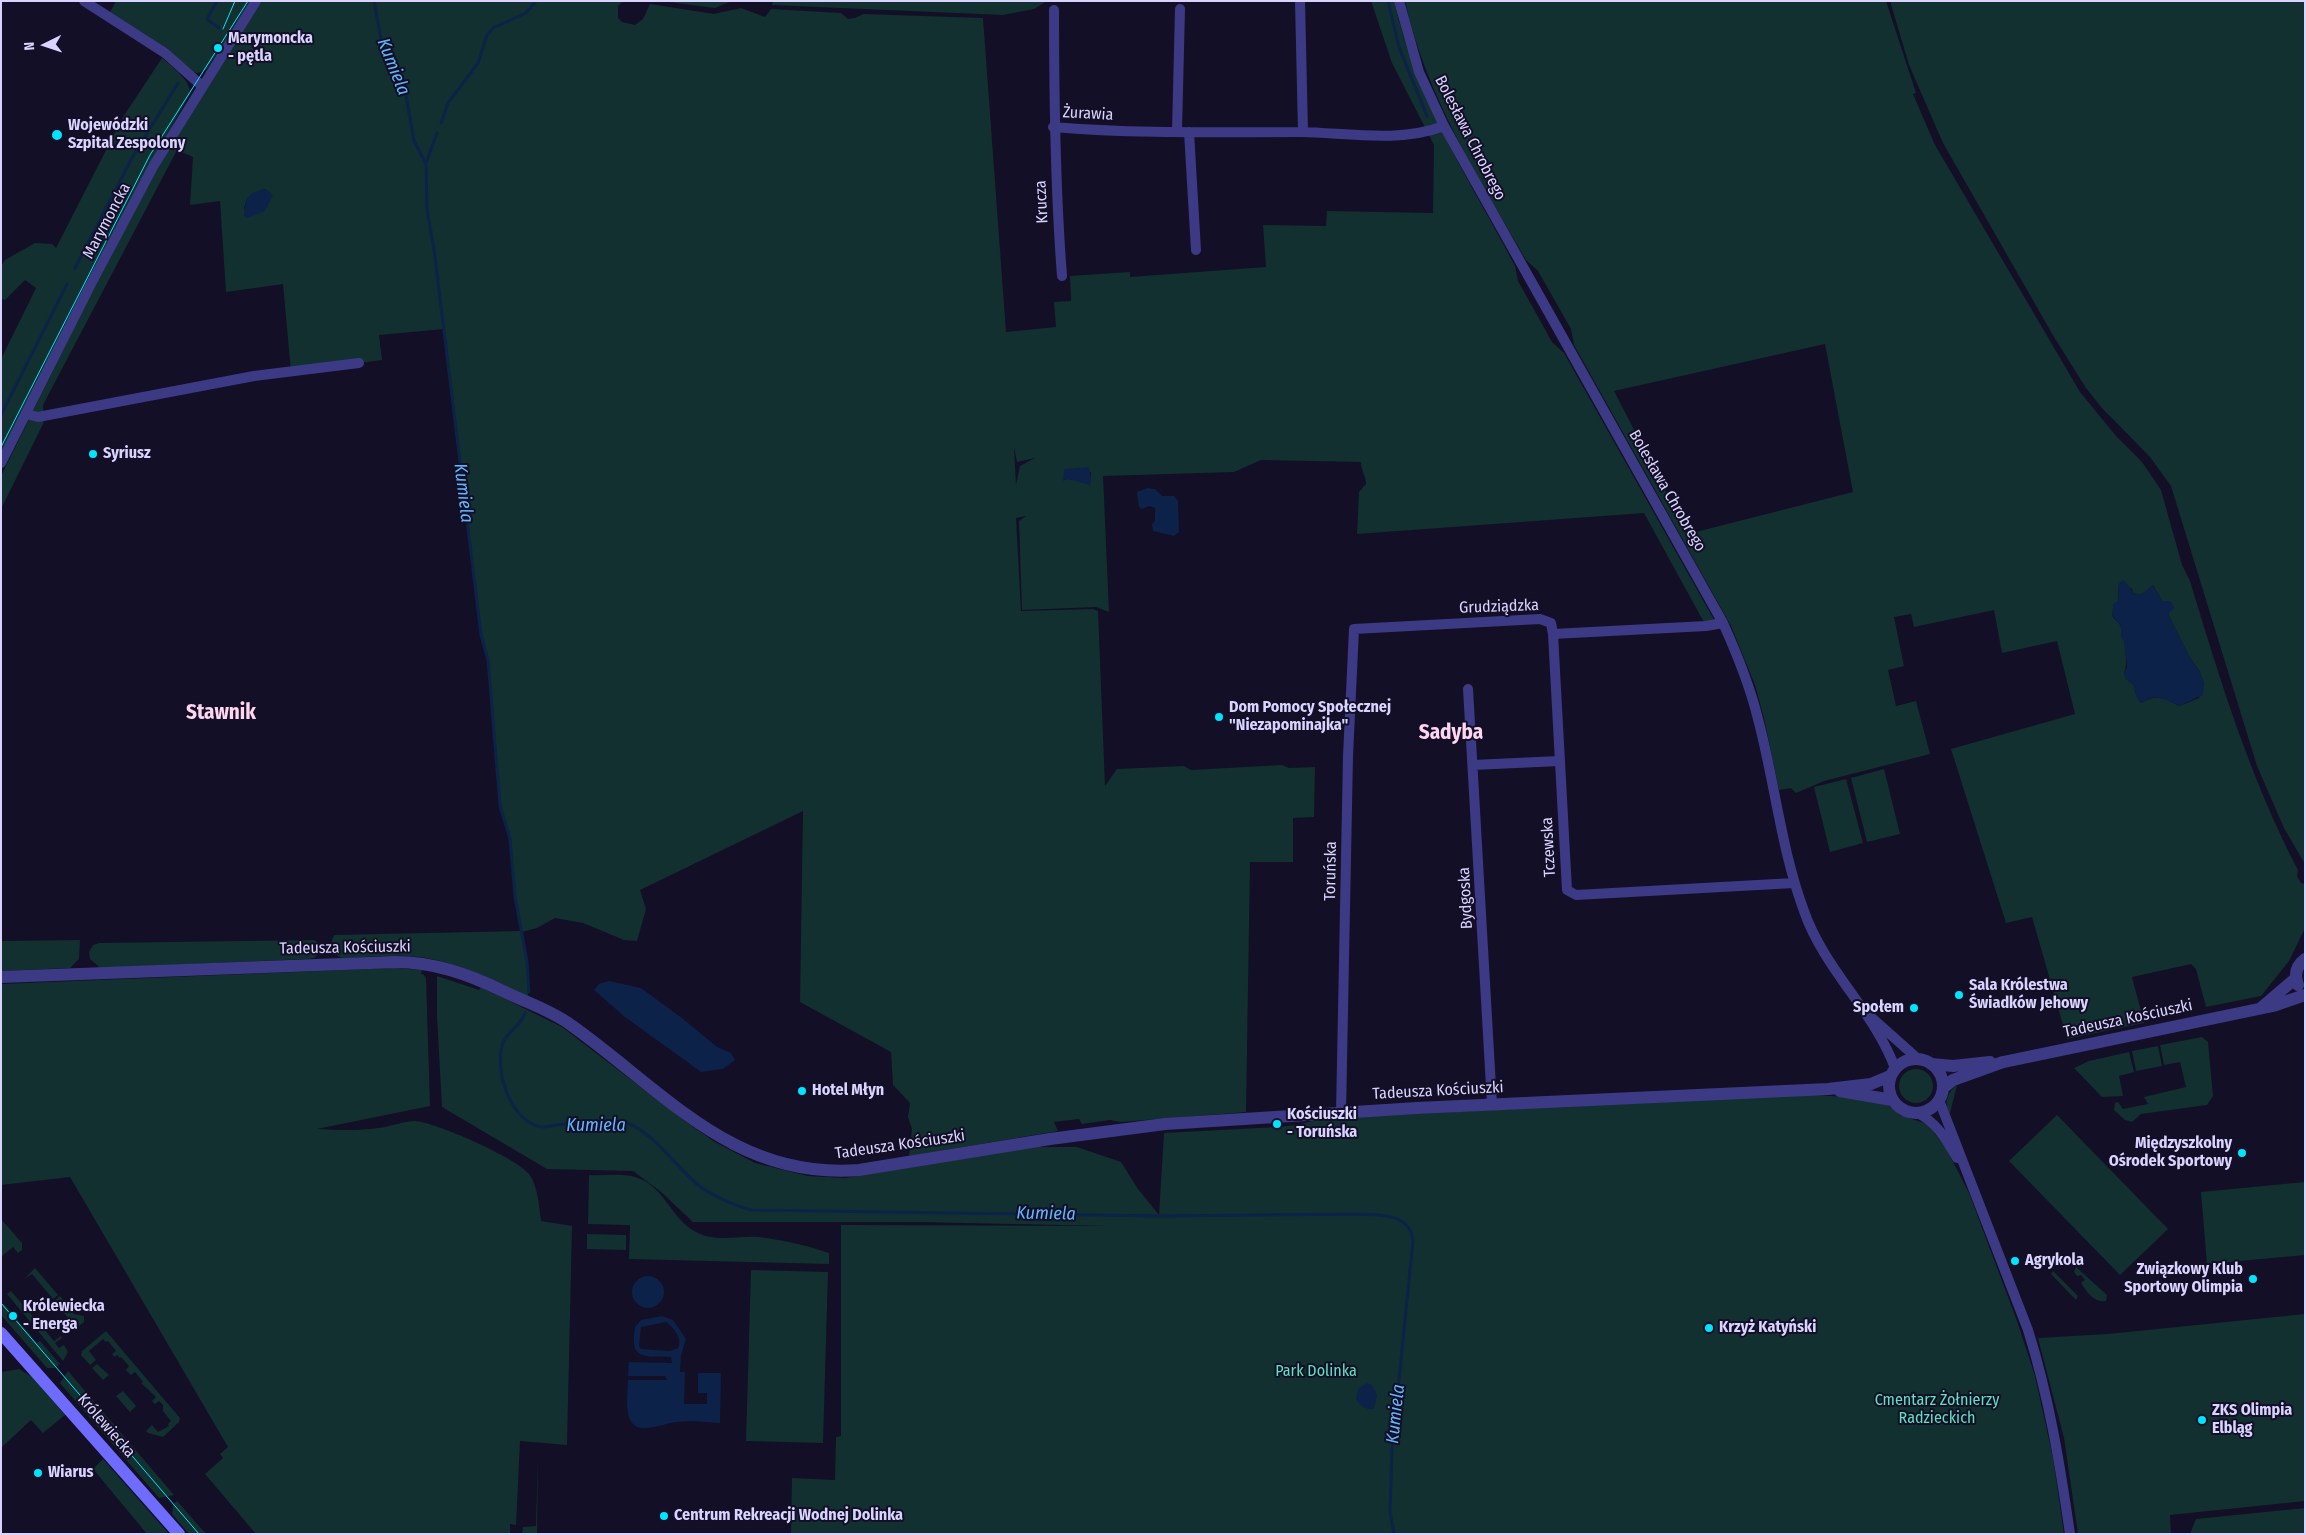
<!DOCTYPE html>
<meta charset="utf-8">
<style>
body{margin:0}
#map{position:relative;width:2306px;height:1535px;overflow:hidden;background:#130f26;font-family:"Fira Sans Condensed",sans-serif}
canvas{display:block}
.frame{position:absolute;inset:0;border:2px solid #d9d4ff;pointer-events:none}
.north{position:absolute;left:20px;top:20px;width:50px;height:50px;-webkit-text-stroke:4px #130f26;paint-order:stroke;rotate:266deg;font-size:14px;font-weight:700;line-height:20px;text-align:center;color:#d9d4ff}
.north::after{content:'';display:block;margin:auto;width:18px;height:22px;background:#d9d4ff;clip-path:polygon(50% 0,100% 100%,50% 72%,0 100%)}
</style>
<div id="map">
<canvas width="2306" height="1535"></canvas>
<div class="frame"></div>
<div class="north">N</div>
</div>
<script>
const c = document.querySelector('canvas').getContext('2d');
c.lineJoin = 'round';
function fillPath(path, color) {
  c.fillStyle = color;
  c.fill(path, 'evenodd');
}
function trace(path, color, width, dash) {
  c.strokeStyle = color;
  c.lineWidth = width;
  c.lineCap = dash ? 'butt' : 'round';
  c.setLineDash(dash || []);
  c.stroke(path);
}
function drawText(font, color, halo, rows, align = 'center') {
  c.font = font + ' "Fira Sans Condensed",sans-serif';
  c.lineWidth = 4;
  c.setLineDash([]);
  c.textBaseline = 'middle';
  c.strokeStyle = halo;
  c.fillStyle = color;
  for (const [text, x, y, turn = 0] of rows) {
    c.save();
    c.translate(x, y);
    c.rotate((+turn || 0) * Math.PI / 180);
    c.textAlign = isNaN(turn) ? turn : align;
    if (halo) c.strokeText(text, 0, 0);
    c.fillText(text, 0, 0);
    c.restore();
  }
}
fillPath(new Path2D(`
 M 116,1 L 251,1 L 207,69 L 198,73 L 192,72 L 168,49 L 110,12 Z
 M 261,1 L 623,1 L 618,6 L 618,18 L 622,22 L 635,25 L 643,19 L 650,4 L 714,14 L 741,8 L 765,17 L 771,9 L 841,13 L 848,19 L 855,18 L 863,14 L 983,18 L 1006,332 L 1056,327 L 1054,302 L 1071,301 L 1070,276 L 1130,272 L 1130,277 L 1266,267 L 1263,225 L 1326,226 L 1327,211 L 1433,213 L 1434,145 L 1392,63 L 1371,1 L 1394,1 C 1417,103 1468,176 1515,266 L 1518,281 L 1552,342 L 1564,353 L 1717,625 L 1706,626 L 1644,513 L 1357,534 L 1359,492 L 1366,484 C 1366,476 1361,471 1361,462 L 1261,460 L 1234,472 L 1103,476 L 1109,612 L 1096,607 L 1022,610 L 1019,521 L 1026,516 L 1016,518 L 1021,611 L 1093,609 L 1098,611 L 1105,786 L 1117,769 L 1184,766 L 1191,770 L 1282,765 L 1289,768 L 1315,767 L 1314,817 L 1293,818 L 1293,862 L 1250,862 L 1246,1112 L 1121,1122 L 1110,1120 L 1082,1124 L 1079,1119 L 1054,1122 L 1058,1131 L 909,1156 L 912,1129 L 908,1117 L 910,1103 L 893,1085 L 891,1052 L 800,1002 L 803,811 L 640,890 L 646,909 L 637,941 L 624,940 L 583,923 L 555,918 L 537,928 L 522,932 L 527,961 L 528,996 C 493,980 458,962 419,957 C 394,954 368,957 342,958 C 331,953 329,945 334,935 L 521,931 L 515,897 L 510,839 L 500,806 L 488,660 L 481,635 L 444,329 L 379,335 L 382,360 L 291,372 L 283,284 L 226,292 L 220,201 L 190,205 L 193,157 L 177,150 L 43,405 L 44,422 L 1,509 L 1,476 L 85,306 L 169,146 ZM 266,189 L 244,209 C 247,195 253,192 266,189 ZM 1014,447 L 1017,462 L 1035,458 L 1020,466 L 1016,485 ZM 1091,472 L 1090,484 L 1069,479 Z
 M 661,1 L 732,1 L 715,8 Z
 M 773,1 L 1047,1 L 1034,9 L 1003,15 L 772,5 Z
 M 1405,1 L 1886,1 L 1916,93 L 1913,94 L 1935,145 L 2080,392 L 2116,436 L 2142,462 L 2161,490 L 2182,565 L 2190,581 C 2220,680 2250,778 2298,870 L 2297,876 L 2301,883 L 2305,884 L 2305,928 L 2289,961 L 2261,996 L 2206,1007 L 2196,969 L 2191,964 L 2132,977 L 2144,1023 L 2067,1039 L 2032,917 L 2006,923 L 1951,749 L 2075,714 L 2057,641 L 2002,653 L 1994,610 L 1914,627 L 1911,614 L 1894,617 L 1904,666 L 1888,670 L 1896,706 L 1916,701 L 1930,754 L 1824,781 L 1796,793 L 1791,788 L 1779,790 L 1764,718 L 1755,685 L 1731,626 L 1574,345 L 1571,329 L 1538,271 L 1526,260 C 1478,176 1426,96 1405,1 ZM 1825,344 L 1853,492 L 1688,534 L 1614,391 ZM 2119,583 L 2131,588 L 2134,593 L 2141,595 L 2153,585 L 2162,601 L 2170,610 L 2168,614 L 2190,658 L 2199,670 L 2204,684 L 2199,698 L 2179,706 C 2164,698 2156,694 2141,703 L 2136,695 L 2134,685 L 2126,679 L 2124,673 C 2129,665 2124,633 2120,625 C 2117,620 2114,620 2112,615 L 2118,601 Z
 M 1890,1 L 2305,1 L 2305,864 L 2284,828 L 2257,766 L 2171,486 L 2150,457 L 2101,407 L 2086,388 L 2054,337 L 1943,143 L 1909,65 Z
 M 162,58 C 172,67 191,80 190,94 L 130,200 L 1,453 L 1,359 L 36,288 L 25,280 L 5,300 L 1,299 L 1,266 L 5,260 L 35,243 L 52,244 L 56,248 L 123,117 Z
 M 1884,769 L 1900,834 L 1867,842 L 1851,778 Z
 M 1846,779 L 1863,843 L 1830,852 L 1814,787 Z
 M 80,940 L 79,959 L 70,968 L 1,971 L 1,941 Z
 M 314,940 L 321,944 L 320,952 L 314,958 L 306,959 L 100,968 L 90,959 L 89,952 L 93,945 L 99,943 Z
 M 393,968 L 422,970 L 421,975 L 423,974 L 426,978 L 430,1106 L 317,1129 C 336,1130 359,1131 378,1128 C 390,1127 403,1121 415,1121 C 435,1122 517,1158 529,1174 C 538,1186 539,1206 541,1221 L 572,1226 L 567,1445 L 520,1441 L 516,1525 L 510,1524 L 510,1533 L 256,1534 L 205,1474 L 223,1458 L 220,1454 L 228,1447 L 70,1177 L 1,1185 L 1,984 Z
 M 437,976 L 479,990 L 481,987 L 562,1027 L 689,1124 L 715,1142 L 755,1163 L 808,1176 L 845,1178 L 1034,1147 L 1077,1147 L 1121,1162 L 1138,1189 L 1159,1215 L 1164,1133 L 1277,1127 L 1297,1125 L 1316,1120 L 1378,1116 L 1802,1094 L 1857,1098 L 1888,1105 L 1900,1115 L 1927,1124 L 1946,1148 L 1969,1193 L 2017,1321 L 2035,1376 L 2053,1458 L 2064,1534 L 791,1534 L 792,1478 L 835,1480 L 836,1437 L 841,1436 L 841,1225 L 1110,1226 L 920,1222 L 693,1222 L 660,1191 L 633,1171 L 547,1169 L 442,1107 L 437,1016 Z
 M 2202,1037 L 2208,1042 L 2213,1096 L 2207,1105 L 2141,1114 L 2132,1122 L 2125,1120 L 2114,1110 L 2115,1103 L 2118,1102 L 2123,1109 L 2148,1104 L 2144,1097 L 2186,1087 L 2180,1062 L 2164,1065 L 2160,1045 Z
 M 2158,1046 L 2162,1066 L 2136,1071 L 2132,1051 Z
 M 2129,1052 L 2134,1072 L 2119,1076 L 2123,1096 L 2102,1097 L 2074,1068 L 2089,1061 Z
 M1899 1086a17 17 0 1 1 34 0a17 17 0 1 1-34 0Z
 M 1957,1085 L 1950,1113 L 1949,1114 C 1944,1101 1947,1093 1957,1085 Z
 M 2057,1115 L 2168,1229 L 2120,1275 L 2009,1161 Z
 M 589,1175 C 603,1176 621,1173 635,1177 C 663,1184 671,1219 696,1232 C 717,1243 736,1235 759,1237 C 783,1240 806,1245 829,1253 L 829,1264 L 629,1259 L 630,1225 L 588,1224 Z
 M 2305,1182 L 2305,1255 L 2207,1264 L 2201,1192 Z
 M 1,1219 L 22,1243 L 22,1250 L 18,1253 L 13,1247 L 1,1257 Z
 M 587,1234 L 626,1235 L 626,1250 L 587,1249 Z
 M 2076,1267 L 2107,1295 L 2106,1301 C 2094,1303 2087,1292 2081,1283 L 2085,1280 L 2081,1275 L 2077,1276 L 2074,1272 Z
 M 35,1268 L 58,1295 L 53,1299 L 32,1274 L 24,1279 Z
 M 751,1270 L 828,1272 L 823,1443 L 746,1441 Z
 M 2053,1271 L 2078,1296 L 2076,1300 L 2051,1274 Z
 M 11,1291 L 54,1341 L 61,1336 L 62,1338 L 55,1343 L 59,1348 L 64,1345 L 68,1352 L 63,1361 L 7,1294 Z
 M 60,1296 L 74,1314 L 84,1316 L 84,1322 L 74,1330 L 67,1331 L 74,1325 L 54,1301 Z
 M 3,1303 L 37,1343 L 40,1341 L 60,1364 L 55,1368 L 47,1368 L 1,1315 Z
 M 2305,1314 L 2305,1501 L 2170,1515 L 2171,1534 L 2078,1534 L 2064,1438 L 2038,1338 L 2108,1334 Z
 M 106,1331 L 180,1418 L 179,1422 L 163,1437 L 148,1433 L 146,1431 L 152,1425 L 158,1432 L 169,1426 L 168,1424 L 171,1421 L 163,1411 L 163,1405 L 159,1401 L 155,1404 L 152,1401 L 156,1397 L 141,1383 L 143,1382 L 135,1372 L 131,1375 L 126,1370 L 129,1366 L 121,1357 L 120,1358 L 117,1355 L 115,1357 L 112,1354 L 116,1351 L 108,1341 L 106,1342 L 103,1339 L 89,1351 L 96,1360 L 90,1365 L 81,1355 L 82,1351 Z
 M 97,1364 L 109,1375 L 103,1380 L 92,1368 Z
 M 19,1369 L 32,1377 L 65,1415 L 43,1433 L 31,1420 L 1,1448 L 1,1372 Z
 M 68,1371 L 174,1495 L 159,1498 L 60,1383 Z
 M 123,1391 L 136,1406 L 130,1412 L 116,1396 Z
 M 538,1453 L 537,1534 L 522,1534 L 523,1527 L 536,1526 Z
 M 103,1459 L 169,1534 L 147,1534 L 93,1469 Z
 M 177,1501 L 206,1534 L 189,1534 L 172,1514 L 173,1504 Z
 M 2305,1508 L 2305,1534 L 2190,1534 L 2196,1519 Z`), '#12302f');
fillPath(new Path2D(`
 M 266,189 L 273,195 L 265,211 L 248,218 L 244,216 L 246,199 L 254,192 Z
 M 1089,467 L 1091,478 L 1090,485 L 1069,479 L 1063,481 L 1064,469 Z
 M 1147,488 L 1155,489 L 1162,496 L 1174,496 L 1178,501 L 1179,532 L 1174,536 L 1153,531 L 1152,524 L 1155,521 L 1155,508 L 1149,506 L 1142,509 L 1139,507 L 1137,492 Z
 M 2124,580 L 2134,593 L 2141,595 L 2153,585 L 2162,601 L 2170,601 L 2173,604 L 2174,608 L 2168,614 L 2190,658 L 2199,670 L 2204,684 L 2203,695 L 2179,706 C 2165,698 2155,693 2141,703 L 2136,695 L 2134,685 L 2126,679 L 2124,673 L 2127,667 L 2124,641 L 2121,637 L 2121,626 L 2112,615 L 2113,604 L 2118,601 L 2119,583 Z
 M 609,981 L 641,988 L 682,1018 L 717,1047 L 731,1053 L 735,1060 L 723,1069 L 701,1072 L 625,1017 L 594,990 L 599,984 Z
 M632 1292a16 16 0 1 1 32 0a16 16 0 1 1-32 0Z
 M 662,1316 L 673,1320 L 686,1339 L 681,1355 L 680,1372 L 685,1372 L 684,1404 L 707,1404 L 707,1393 L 698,1393 L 698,1373 L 721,1373 L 720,1423 C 706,1422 691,1420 677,1422 C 667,1423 656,1428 646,1428 C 621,1430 628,1396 628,1380 L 667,1380 L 665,1376 L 628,1376 L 629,1362 L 672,1363 L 671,1357 C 645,1356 629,1361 635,1327 L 641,1320 ZM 666,1322 C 673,1327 683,1338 678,1348 L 670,1351 L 641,1349 L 639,1346 L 641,1327 Z
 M 1367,1383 L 1372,1385 L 1377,1395 L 1374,1409 C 1366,1410 1360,1406 1356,1399 L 1358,1389 Z`), '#0c2248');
trace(new Path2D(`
 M 217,1 L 207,19 L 219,28
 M 374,1 L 382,45 L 404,84 L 414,141 L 426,164 L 427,210 L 434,249 L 481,635 L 488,660 L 500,806 L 510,839 L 515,897 L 527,961 L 529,992
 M 1388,1 L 1399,47 L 1427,116
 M 441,123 L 448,103 L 478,63 L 487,35 L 493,28 L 526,13 L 536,1
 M 426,163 L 437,133
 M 75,268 L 132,158 L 178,83
 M 1,415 L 67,284
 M 525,1013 C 521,1026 508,1030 503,1043 C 493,1070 512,1126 544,1127 C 563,1124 609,1117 627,1123 C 657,1134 677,1170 702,1188 C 717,1198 734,1205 751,1210 L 1160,1216 L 1356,1214 C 1378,1215 1410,1212 1413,1241 L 1392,1449 L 1390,1512 L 1394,1534`), '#0c2248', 3);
trace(new Path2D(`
 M 84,1 L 165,53 L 202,86
 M 1300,1 L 1303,132
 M 1399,1 L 1419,72 L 1444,126 L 1723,623 C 1737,654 1750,686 1758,719 C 1775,783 1781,849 1804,911 C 1824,969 1874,1011 1895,1068
 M 1054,10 C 1054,99 1055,187 1062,276
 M 1053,127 C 1136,134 1218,132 1301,132 C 1348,133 1399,143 1444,126
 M 1177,131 L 1180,9
 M 1189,132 L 1196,250
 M 26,414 L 38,417 L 254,376 L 359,363
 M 1,463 L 91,284 L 154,165 L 256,1
 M 1553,634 L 1567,890 L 1576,895 L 1794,883
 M 1468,689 L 1492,1104
 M 1473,765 L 1559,761
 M 1872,1018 L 1918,1059
 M 1939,1100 L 2028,1330 C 2049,1397 2060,1464 2070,1534
 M 1341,1113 L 1348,756 L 1354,629 L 1540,619 L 1551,623 L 1553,634 L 1706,626 L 1723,623
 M 1917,1113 C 1936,1121 1947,1141 1957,1158`), '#3d3a85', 10);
trace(new Path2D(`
 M 1,977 L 395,962 C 434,962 468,974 503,991 C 525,1002 551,1010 571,1025 C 664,1091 734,1180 859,1170 L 1050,1139 L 1165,1124 L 1417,1108 L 1828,1089 L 1871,1084 L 1890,1076
 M 2298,985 C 2294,975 2296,966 2305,959
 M 2262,1007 L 2296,978
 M1889 1086a27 27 0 1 1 54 0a27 27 0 1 1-54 0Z
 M 1931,1064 L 1953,1066 L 1990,1062
 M 1943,1088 L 1953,1080 L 2003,1062 L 2273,1006 L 2305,995
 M 1840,1091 L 1892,1100`), '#3d3a85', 12);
trace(new Path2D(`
 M 1,1333 L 179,1534`), '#6f6bff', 12);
trace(new Path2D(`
 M 223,29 L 235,1
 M 1,447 L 150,155 L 248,1
 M 1,1303 L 199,1534`), '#00e5ff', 1);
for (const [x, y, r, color] of [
 [218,48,5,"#00e5ff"],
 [57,135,6,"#00e5ff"],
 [93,454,5,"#00e5ff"],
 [1219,717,5,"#00e5ff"],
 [1959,995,5,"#00e5ff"],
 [1914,1008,5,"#00e5ff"],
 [802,1091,5,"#00e5ff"],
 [1277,1124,5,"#00e5ff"],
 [2242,1153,5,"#00e5ff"],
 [2015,1261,5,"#00e5ff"],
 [2253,1279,5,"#00e5ff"],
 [13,1316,5,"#00e5ff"],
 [1709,1328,5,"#00e5ff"],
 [2202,1420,5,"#00e5ff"],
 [38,1473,5,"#00e5ff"],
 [664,1516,5,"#00e5ff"]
]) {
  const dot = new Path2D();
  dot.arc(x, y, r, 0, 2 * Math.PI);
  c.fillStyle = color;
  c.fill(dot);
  trace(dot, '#130f26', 2);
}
drawText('bold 16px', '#d9d4ff', '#130f26', [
 ["Marymoncka",228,39],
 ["- pętla",228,57],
 ["Wojewódzki",68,126],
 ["Szpital Zespolony",68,144],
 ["Syriusz",103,454],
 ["Dom Pomocy Społecznej",1229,708],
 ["\"Niezapominajka\"",1229,726],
 ["Sala Królestwa",1969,986],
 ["Świadków Jehowy",1969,1004],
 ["Społem",1904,1008,"right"],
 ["Hotel Młyn",812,1091],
 ["Kościuszki",1287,1115],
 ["- Toruńska",1287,1133],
 ["Międzyszkolny",2232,1144,"right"],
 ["Ośrodek Sportowy",2232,1162,"right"],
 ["Agrykola",2025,1261],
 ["Związkowy Klub",2243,1270,"right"],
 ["Sportowy Olimpia",2243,1288,"right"],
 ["Królewiecka",23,1307],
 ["- Energa",23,1325],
 ["Krzyż Katyński",1719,1328],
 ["ZKS Olimpia",2212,1411],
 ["Elbląg",2212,1429],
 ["Wiarus",48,1473],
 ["Centrum Rekreacji Wodnej Dolinka",674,1516]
], 'left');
drawText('16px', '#d9d4ff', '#130f26', [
 ["Żurawia",1088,114,3],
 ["Bolesława Chrobrego",1470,138,63],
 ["Krucza",1042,202,-93],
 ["Marymoncka",107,221,-62],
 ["Bolesława Chrobrego",1667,491,60],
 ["Grudziądzka",1499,607,-2],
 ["Tczewska",1549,847,-93],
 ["Toruńska",1331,871,-89],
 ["Bydgoska",1466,898,-93],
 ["Tadeusza Kościuszki",345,948,-1],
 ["Tadeusza Kościuszki",2128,1019,-12],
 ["Tadeusza Kościuszki",1438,1091,-3],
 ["Tadeusza Kościuszki",900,1145,-8],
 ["Królewiecka",106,1426,49]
]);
drawText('16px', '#5fe0c0', '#130f26', [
 ["Park Dolinka",1316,1372],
 ["Cmentarz Żołnierzy",1937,1401],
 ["Radzieckich",1937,1419]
]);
drawText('italic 18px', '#62b6ff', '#130f26', [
 ["Kumiela",393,67,68],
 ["Kumiela",463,493,83],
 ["Kumiela",596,1126],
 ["Kumiela",1046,1214,1],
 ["Kumiela",1396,1414,-84]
]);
drawText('bold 21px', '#ffd6f0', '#130f26', [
 ["Stawnik",221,713],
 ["Sadyba",1451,733]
]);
</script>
